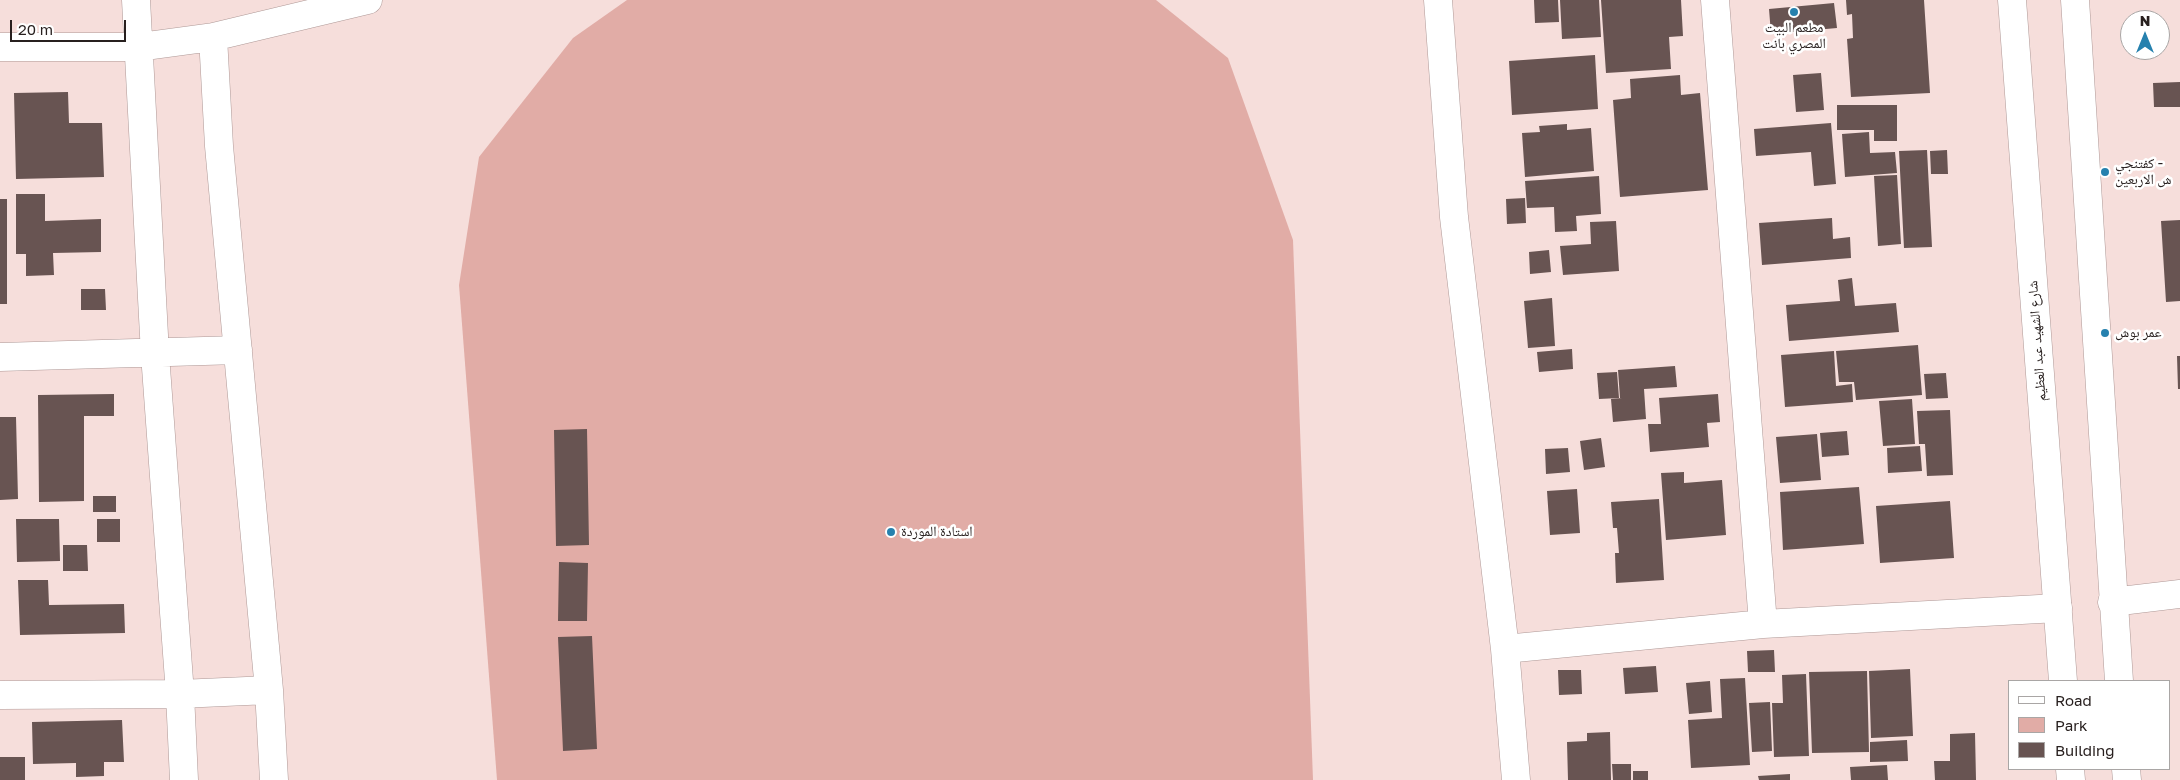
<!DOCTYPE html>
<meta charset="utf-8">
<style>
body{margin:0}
#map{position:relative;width:2180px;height:780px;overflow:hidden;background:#f6dedb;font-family:"Golos Text",sans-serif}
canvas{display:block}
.legend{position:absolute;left:2008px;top:680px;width:162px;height:90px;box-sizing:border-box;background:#fff;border:1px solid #a9a6a5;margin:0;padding:6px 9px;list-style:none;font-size:15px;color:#28201f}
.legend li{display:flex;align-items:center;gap:10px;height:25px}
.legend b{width:25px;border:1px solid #a9a6a5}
.north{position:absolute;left:2120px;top:10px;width:50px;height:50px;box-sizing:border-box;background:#fff;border:1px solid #a9a6a5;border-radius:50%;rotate:0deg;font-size:14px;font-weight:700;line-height:20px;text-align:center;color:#28201f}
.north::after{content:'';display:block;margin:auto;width:18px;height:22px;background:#2681ae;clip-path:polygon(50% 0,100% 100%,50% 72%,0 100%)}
.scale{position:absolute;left:10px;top:20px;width:116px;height:22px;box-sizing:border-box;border:2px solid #28201f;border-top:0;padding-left:6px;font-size:15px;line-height:18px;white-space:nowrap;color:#28201f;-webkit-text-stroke:4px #fff;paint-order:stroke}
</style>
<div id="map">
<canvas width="2180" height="780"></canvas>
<ul class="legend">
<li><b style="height:6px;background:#fff"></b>Road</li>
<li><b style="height:14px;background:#e1aca6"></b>Park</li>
<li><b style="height:14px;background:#685452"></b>Building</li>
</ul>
<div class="north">N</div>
<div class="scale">20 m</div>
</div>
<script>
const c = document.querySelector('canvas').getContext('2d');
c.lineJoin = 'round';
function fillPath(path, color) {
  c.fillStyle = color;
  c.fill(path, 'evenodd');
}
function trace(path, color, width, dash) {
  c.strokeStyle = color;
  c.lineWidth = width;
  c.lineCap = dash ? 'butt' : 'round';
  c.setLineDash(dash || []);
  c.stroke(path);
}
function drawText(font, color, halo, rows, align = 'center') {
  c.font = font + ' "Golos Text","Noto Naskh Arabic",sans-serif';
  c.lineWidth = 5;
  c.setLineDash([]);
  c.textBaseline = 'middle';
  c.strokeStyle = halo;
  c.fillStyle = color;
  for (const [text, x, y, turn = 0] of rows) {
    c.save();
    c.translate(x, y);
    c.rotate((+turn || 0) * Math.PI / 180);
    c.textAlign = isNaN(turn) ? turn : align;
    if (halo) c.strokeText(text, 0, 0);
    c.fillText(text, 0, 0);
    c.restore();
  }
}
fillPath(new Path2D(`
 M 627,0 L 1156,0 L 1228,58 L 1293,240 L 1313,780 L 497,780 L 459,285 L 479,157 L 573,38 Z`), '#e1aca6');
fillPath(new Path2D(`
 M 1534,0 L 1558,0 L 1559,22 L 1535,23 Z
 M 1560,0 L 1599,0 L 1601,37 L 1562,39 Z
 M 1601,0 L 1681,0 L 1683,36 L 1669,37 L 1671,69 L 1606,73 Z
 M 1846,0 L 1924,0 L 1930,93 L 1851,97 L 1847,39 L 1853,38 L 1852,14 L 1847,15 Z
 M 1834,3 L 1837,28 L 1771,34 L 1769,9 Z
 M 1595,55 L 1598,109 L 1512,115 L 1509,61 Z
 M 1821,73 L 1824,110 L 1796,112 L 1793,75 Z
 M 1680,75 L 1681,95 L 1700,93 L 1708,190 L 1620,197 L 1613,100 L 1631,98 L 1630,79 Z
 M 2180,82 L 2180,107 L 2154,107 L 2153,83 Z
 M 68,92 L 69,123 L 102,123 L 104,177 L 16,179 L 14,93 Z
 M 1837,105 L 1897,105 L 1897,141 L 1874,141 L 1874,130 L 1837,130 Z
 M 1831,123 L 1836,184 L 1814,186 L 1811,152 L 1756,156 L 1754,129 Z
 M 1567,124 L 1567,130 L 1591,128 L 1594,171 L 1525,177 L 1522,133 L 1540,132 L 1539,126 Z
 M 1869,132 L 1870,153 L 1895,152 L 1897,173 L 1845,177 L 1842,134 Z
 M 1927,150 L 1932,247 L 1904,248 L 1899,151 Z
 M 1947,150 L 1948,174 L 1931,174 L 1930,151 Z
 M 1897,175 L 1901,244 L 1878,246 L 1874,176 Z
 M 1599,176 L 1601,214 L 1576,216 L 1577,231 L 1555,232 L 1554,207 L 1527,208 L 1525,181 Z
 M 16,194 L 45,194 L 45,221 L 101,219 L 101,252 L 53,253 L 54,275 L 26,276 L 26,254 L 16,254 Z
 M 1525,198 L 1526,223 L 1507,224 L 1506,199 Z
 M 0,199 L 7,199 L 7,304 L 0,304 Z
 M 1832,218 L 1833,239 L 1850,237 L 1851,258 L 1762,265 L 1759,223 Z
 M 2180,220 L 2180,301 L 2166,302 L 2161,221 Z
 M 1616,221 L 1619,271 L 1563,275 L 1560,246 L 1591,244 L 1590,222 Z
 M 1549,250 L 1551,272 L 1530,274 L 1529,252 Z
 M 1852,278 L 1855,306 L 1896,303 L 1899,332 L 1789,341 L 1786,305 L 1840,301 L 1838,280 Z
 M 81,289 L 105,289 L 106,310 L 81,310 Z
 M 1552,298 L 1555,346 L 1528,348 L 1524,301 Z
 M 1918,345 L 1922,395 L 1856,400 L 1854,382 L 1839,382 L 1836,351 Z
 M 1572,349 L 1573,369 L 1539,372 L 1537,352 Z
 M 1834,351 L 1836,386 L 1852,384 L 1853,402 L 1785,407 L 1781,355 Z
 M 2177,356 L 2180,356 L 2180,389 L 2178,389 Z
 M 1675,366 L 1677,387 L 1644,389 L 1646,419 L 1613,422 L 1611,399 L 1622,398 L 1620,398 L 1618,370 Z
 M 1617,372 L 1619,398 L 1599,399 L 1597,373 Z
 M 1946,373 L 1948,398 L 1926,399 L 1924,374 Z
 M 114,394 L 114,416 L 84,416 L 84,501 L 39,502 L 38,395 Z
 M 1718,394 L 1720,422 L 1707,423 L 1709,447 L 1650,452 L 1648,424 L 1661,424 L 1659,398 Z
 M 1912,399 L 1915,444 L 1883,446 L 1879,401 Z
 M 1950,410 L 1953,475 L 1927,476 L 1925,444 L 1919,444 L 1917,411 Z
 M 0,417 L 16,417 L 18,499 L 0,500 Z
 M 587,429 L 589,545 L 556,546 L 554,430 Z
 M 1847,431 L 1849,455 L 1822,457 L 1820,433 Z
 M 1817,434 L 1821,480 L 1780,483 L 1776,437 Z
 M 1601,438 L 1605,467 L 1584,470 L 1580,441 Z
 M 1920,446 L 1922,471 L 1888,473 L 1887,448 Z
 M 1568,448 L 1570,472 L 1546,474 L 1545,449 Z
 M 1684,472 L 1684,483 L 1722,480 L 1726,535 L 1666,540 L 1661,473 Z
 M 1859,487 L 1864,544 L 1783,550 L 1780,492 Z
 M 1577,489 L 1580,533 L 1550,535 L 1547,491 Z
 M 93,496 L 116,496 L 116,512 L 93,512 Z
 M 1659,499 L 1664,580 L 1616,583 L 1615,553 L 1619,553 L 1617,528 L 1613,528 L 1611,502 Z
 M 1950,501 L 1954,558 L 1880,563 L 1876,506 Z
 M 16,519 L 59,519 L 60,561 L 17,562 Z
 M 97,519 L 120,519 L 120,542 L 97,542 Z
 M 63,545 L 87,545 L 88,571 L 63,571 Z
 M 559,562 L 588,563 L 587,621 L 558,621 Z
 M 18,580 L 48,580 L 49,605 L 124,604 L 125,633 L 20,635 Z
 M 592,636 L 597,749 L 563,751 L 558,637 Z
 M 1774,650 L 1775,672 L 1748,672 L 1747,651 Z
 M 1656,666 L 1658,692 L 1625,694 L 1623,668 Z
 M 1910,669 L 1913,736 L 1871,738 L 1869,671 Z
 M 1558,670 L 1581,670 L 1582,694 L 1559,695 Z
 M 1867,671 L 1869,752 L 1812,753 L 1809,672 Z
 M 1806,674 L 1809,756 L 1774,757 L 1772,703 L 1783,703 L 1782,675 Z
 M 1745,678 L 1750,765 L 1691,768 L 1688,720 L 1722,718 L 1720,679 Z
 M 1710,681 L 1712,712 L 1689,714 L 1686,683 Z
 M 1770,702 L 1772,751 L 1752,752 L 1749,703 Z
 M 122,720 L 124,762 L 104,762 L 104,776 L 76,777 L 76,763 L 33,764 L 32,722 Z
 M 1610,732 L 1611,780 L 1568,780 L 1567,742 L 1587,741 L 1587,733 Z
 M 1975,733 L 1976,780 L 1935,780 L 1934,761 L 1950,761 L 1950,734 Z
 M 1907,740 L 1908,761 L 1870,762 L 1870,742 Z
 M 0,757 L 25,757 L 25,780 L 0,780 Z
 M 1612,764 L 1631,764 L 1631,780 L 1613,780 Z
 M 1887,765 L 1888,780 L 1851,780 L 1850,767 Z
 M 1633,771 L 1648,771 L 1648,780 L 1633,780 Z
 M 1790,774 L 1790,780 L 1759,780 L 1758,776 Z`), '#685452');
const street = new Path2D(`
 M 136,0 L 155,354 L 180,694 L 184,780
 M 1438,0 L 1454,217 L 1505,649 L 1763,624 L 2058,608
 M 1715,0 L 1763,624
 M 0,47 L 139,47 L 213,37
 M 0,357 L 238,350
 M 2112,602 L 2180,594
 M 1505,649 L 1516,780
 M 0,695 L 180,694 L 269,690
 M 274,780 L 269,690 L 219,146 L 213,37 L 368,0`);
const secondary = new Path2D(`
 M 2012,0 L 2063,681
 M 2075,0 L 2119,681
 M 2070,769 L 2071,780
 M 2126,769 L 2127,780`);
trace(street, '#ae9896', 29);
trace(secondary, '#ae9896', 29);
trace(street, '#fff', 28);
trace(secondary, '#fff', 28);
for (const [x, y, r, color] of [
 [1794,12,5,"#2681ae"],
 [2105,172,5,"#2681ae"],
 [2105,333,5,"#2681ae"],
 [891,532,5,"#2681ae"]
]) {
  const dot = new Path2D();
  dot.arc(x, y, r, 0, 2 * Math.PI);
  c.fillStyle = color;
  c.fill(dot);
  trace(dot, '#fff', 2);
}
drawText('14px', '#28201f', '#fff', [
 ["مطعم البيت",1794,28,"center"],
 ["المصري بانت",1794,44,"center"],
 ["كفتنجي -",2115,164],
 ["ش الاربعين",2115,180],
 ["عمر بوش",2115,333],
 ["استادة الموردة",901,532]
], 'left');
drawText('14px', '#28201f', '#fff', [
 ["شارع الشهيد عبد العظيم",2037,341,-94]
]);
</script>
